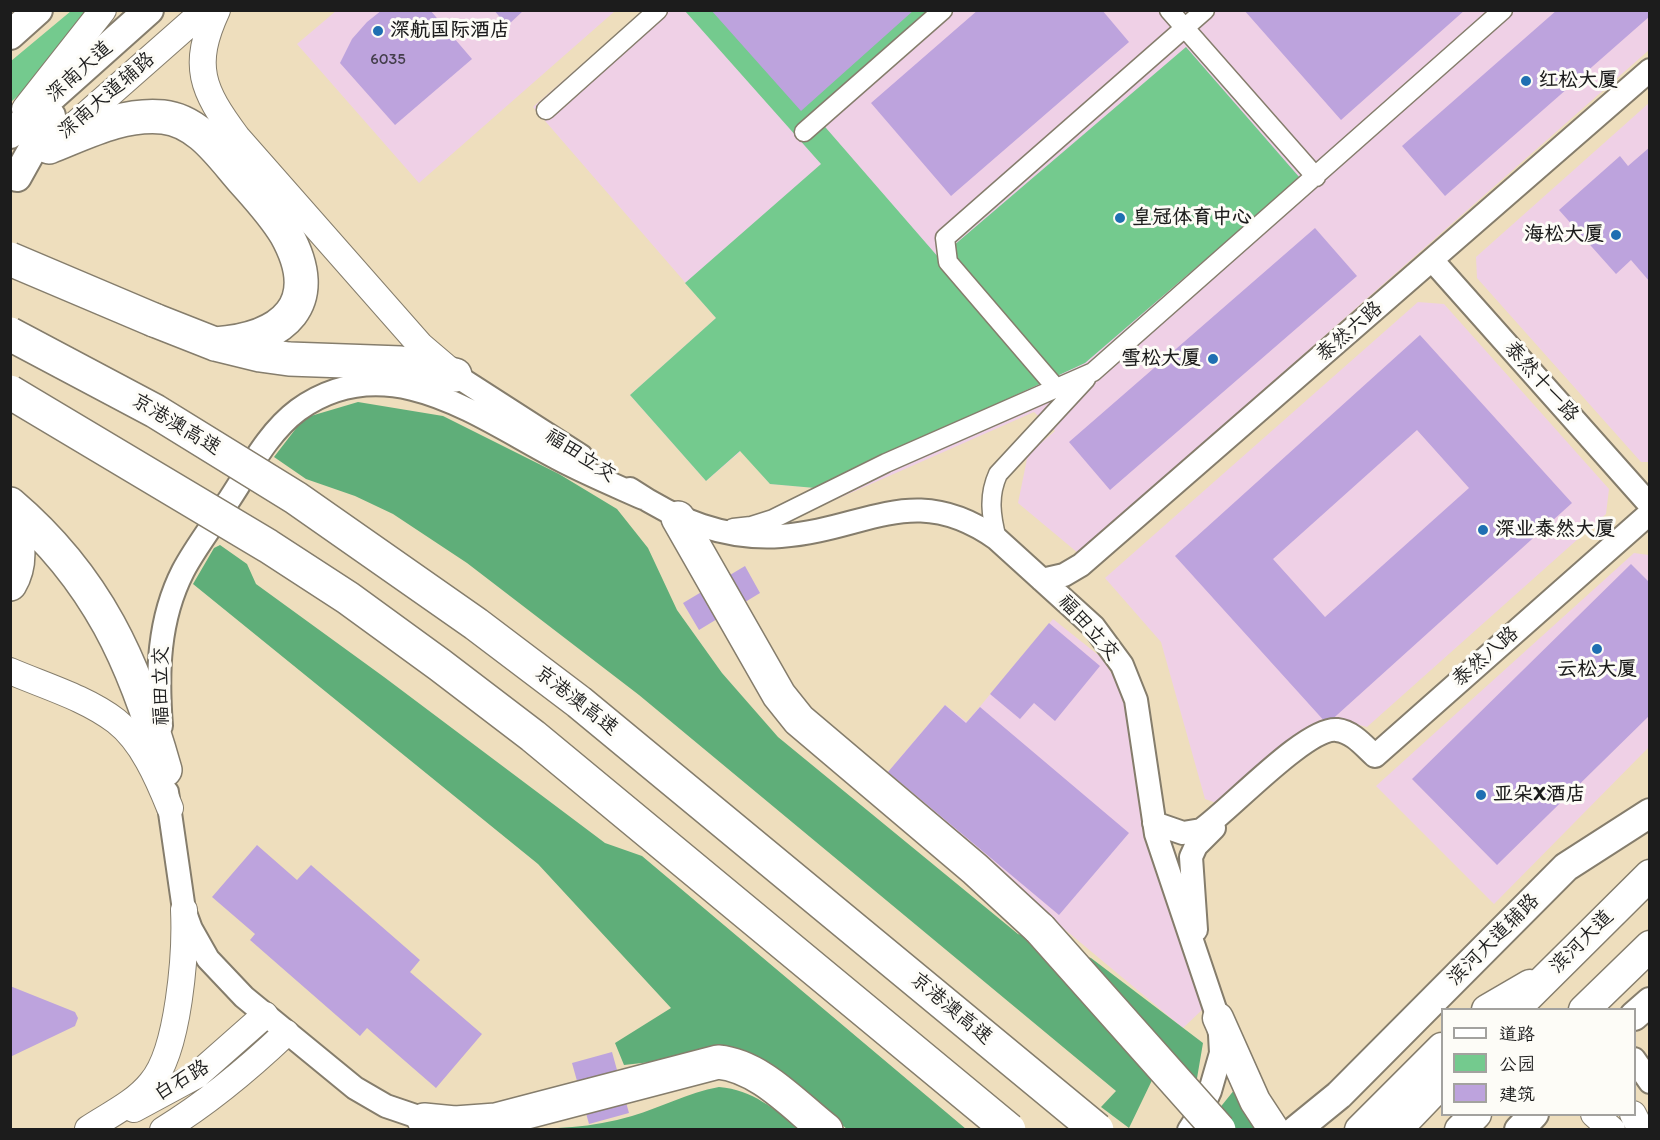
<!DOCTYPE html>
<meta charset="utf-8">
<style>
body{margin:0}
#map{position:relative;width:1660px;height:1140px;overflow:hidden;background:#eedebd;font-family:Itim,"LXGW WenKai TC",sans-serif}
canvas{display:block}
.frame{position:absolute;inset:0;border:12px solid #1c1c1c;pointer-events:none}
.legend{position:absolute;left:1441px;top:1008px;width:195px;height:108px;box-sizing:border-box;background:#fdfcf7;border:2px solid #a3a29f;margin:0;padding:8px 10px;list-style:none;font-size:18px;color:#1c1c1c}
.legend li{display:flex;align-items:center;gap:12px;height:30px}
.legend b{width:30px;border:2px solid #a3a29f}
</style>
<div id="map">
<canvas width="1660" height="1140"></canvas>
<div class="frame"></div>
<ul class="legend">
<li><b style="height:8px;background:#fff"></b>道路</li>
<li><b style="height:16px;background:#74ca8e"></b>公园</li>
<li><b style="height:16px;background:#bda3dd"></b>建筑</li>
</ul>
</div>
<script>
const c = document.querySelector('canvas').getContext('2d');
c.lineJoin = 'round';
function fillPath(path, color) {
  c.fillStyle = color;
  c.fill(path, 'evenodd');
}
function trace(path, color, width, dash) {
  c.strokeStyle = color;
  c.lineWidth = width;
  c.lineCap = dash ? 'butt' : 'round';
  c.setLineDash(dash || []);
  c.stroke(path);
}
function drawText(font, color, halo, rows, align = 'center') {
  c.font = font + ' Itim,"LXGW WenKai TC",sans-serif';
  c.lineWidth = 6;
  c.setLineDash([]);
  c.textBaseline = 'middle';
  c.strokeStyle = halo;
  c.fillStyle = color;
  for (const [text, x, y, turn = 0] of rows) {
    c.save();
    c.translate(x, y);
    c.rotate((+turn || 0) * Math.PI / 180);
    c.textAlign = isNaN(turn) ? turn : align;
    if (halo) c.strokeText(text, 0, 0);
    c.fillText(text, 0, 0);
    c.restore();
  }
}
fillPath(new Path2D(`
 M 336,11 L 615,11 L 419,183 L 297,44 Z
 M 643,11 L 1649,11 L 1649,50 L 1078,553 L 1018,503 L 1028,454 L 1055,431 L 1034,412 L 828,503 L 815,488 L 770,484 L 741,451 L 706,481 L 630,395 L 716,318 L 533,107 Z
 M 1649,103 L 1649,462 L 1641,462 L 1477,278 L 1476,257 Z
 M 1418,302 L 1444,304 L 1609,489 L 1606,514 L 1367,727 L 1347,722 L 1222,805 L 1205,799 L 1161,642 L 1105,578 Z
 M 1634,553 L 1649,555 L 1649,747 L 1494,904 L 1376,786 Z
 M 1053,619 L 1102,658 L 1118,684 L 1128,713 L 1144,821 L 1202,1010 L 1183,1028 L 883,778 L 945,705 L 967,722 Z`), '#efd0e6');
fillPath(new Path2D(`
 M 71,11 L 96,11 L 50,66 L 11,102 L 11,61 Z
 M 685,11 L 930,11 L 813,113 L 939,258 L 1186,47 L 1300,178 L 1085,363 L 815,488 L 770,484 L 740,451 L 706,481 L 630,395 L 716,318 L 685,283 L 821,164 Z`), '#74ca8e');
fillPath(new Path2D(`
 M 358,402 L 443,416 L 559,474 L 617,509 L 648,548 L 677,610 L 722,673 L 778,737 L 1018,934 L 1091,958 L 1203,1043 L 1196,1084 L 1155,1074 L 1129,1128 L 1101,1107 L 1116,1091 L 639,695 L 467,563 L 393,514 L 355,496 L 306,479 L 274,457 L 304,418 Z
 M 220,545 L 247,564 L 256,584 L 384,677 L 605,843 L 642,856 L 966,1129 L 847,1129 L 782,1077 L 678,1059 L 624,1065 L 615,1043 L 671,1008 L 538,864 L 193,584 L 214,548 Z
 M 719,1087 C 753,1090 774,1109 800,1129 L 512,1129 C 553,1129 592,1128 632,1116 C 662,1107 687,1093 719,1087 Z
 M 1235,1089 L 1258,1130 L 1202,1130 Z`), '#5fae79');
fillPath(new Path2D(`
 M 382,10 L 430,10 L 472,59 L 395,125 L 340,63 L 352,39 L 367,22 Z
 M 494,10 L 524,10 L 507,26 Z
 M 711,10 L 914,10 L 801,111 Z
 M 978,10 L 1102,10 L 1129,42 L 951,196 L 871,103 Z
 M 1244,10 L 1465,10 L 1341,120 Z
 M 1557,10 L 1650,10 L 1650,16 L 1445,196 L 1402,146 Z
 M 1650,147 L 1650,282 L 1631,260 L 1616,274 L 1559,210 L 1620,156 L 1628,166 Z
 M 1315,228 L 1357,276 L 1110,490 L 1069,442 Z
 M 1420,335 L 1572,503 L 1327,724 L 1175,556 ZM 1417,430 L 1469,488 L 1325,617 L 1273,559 Z
 M 1631,564 L 1650,583 L 1650,715 L 1497,865 L 1412,779 Z
 M 745,566 L 760,593 L 699,630 L 683,603 Z
 M 1049,623 L 1100,666 L 1055,721 L 1034,703 L 1020,719 L 990,694 Z
 M 945,705 L 966,723 L 980,707 L 1129,833 L 1059,915 L 888,772 Z
 M 257,845 L 297,880 L 311,865 L 420,960 L 410,972 L 482,1034 L 436,1088 L 367,1028 L 360,1036 L 250,940 L 255,934 L 212,897 Z
 M 10,986 L 75,1012 L 78,1018 L 75,1026 L 10,1057 Z
 M 612,1052 L 629,1113 L 589,1124 L 572,1063 Z`), '#bda3dd');
const minor = new Path2D(`
 M 1169,10 L 1316,177
 M 546,110 L 658,10
 M 804,132 L 943,10
 M 1057,389 L 948,262 L 945,238 L 1205,10
 M 733,528 L 751,526 L 773,519 L 886,463 L 1093,372 L 1503,10
 M 997,539 C 991,516 988,496 998,474 L 1086,379`);
const tertiary = new Path2D(`
 M 1432,260 L 1650,505
 M 455,375 L 581,456
 M 630,489 C 676,520 725,540 781,536 C 866,530 914,480 997,539 L 1094,627 L 1122,665 L 1136,700 L 1156,834 L 1218,1018 L 1220,1035 L 1221,1053 L 1210,1091 L 1200,1113 L 1189,1130
 M 1042,580 L 1064,575 L 1081,565 L 1650,70
 M 161,726 C 157,673 158,620 183,571 C 195,548 213,525 227,503 C 248,472 267,433 298,410 C 387,346 477,416 557,458 C 585,473 614,485 643,498
 M 167,792 L 184,910 L 191,929 L 208,959 L 244,997 L 355,1088 L 386,1106 L 439,1124
 M 1154,823 L 1183,833 L 1201,830 C 1229,811 1307,726 1337,730 C 1353,732 1364,746 1375,756 L 1650,513
 M 1196,930 L 1191,857 L 1196,846 L 1214,828
 M 1634,1059 L 1650,1082`);
const secondary = new Path2D(`
 M 217,10 C 191,66 202,90 237,137 L 421,346 L 455,375
 M 25,109 L 103,10
 M 62,136 L 205,10
 M 10,671 C 45,686 86,698 116,721 C 142,741 158,778 170,808
 M 134,1109 L 197,1075 L 265,1015
 M 1594,1114 L 1612,1130
 M 1633,1114 L 1641,1130
 M 88,1129 C 109,1115 135,1103 151,1083 C 179,1051 186,952 184,910
 M 163,1130 C 209,1102 247,1070 286,1033`);
const primary = new Path2D(`
 M 10,35 L 38,10
 M 10,134 L 149,10
 M 17,177 L 51,116
 M 1634,1016 L 1650,1002
 M 1296,1130 L 1339,1095 L 1566,867 L 1650,813
 M 1519,1130 L 1534,1114`);
const trunk = new Path2D(`
 M 1487,1010 L 1530,985
 M 1514,1010 L 1650,875
 M 1584,1010 L 1650,946
 M 1218,1018 L 1255,1101 L 1274,1130
 M 1360,1130 L 1442,1048
 M 1396,1130 L 1442,1082
 M 1460,1130 L 1476,1114`);
const motorway = new Path2D(`
 M 49,147 C 85,133 122,113 163,117 C 199,121 221,155 243,180 C 259,198 274,214 286,234 C 325,304 284,339 215,344
 M 154,320 L 215,344 L 260,355 L 289,359 L 401,363 L 455,375
 M 10,504 C 97,578 135,663 165,770
 M 678,518 L 779,695 L 799,720 L 975,869 L 1040,929
 M 10,519 C 19,540 22,564 10,584
 M 424,1120 L 455,1123 L 496,1120 L 718,1062 C 760,1066 794,1105 826,1130`);
trace(minor, '#857d6c', 21);
trace(tertiary, '#857d6c', 26);
trace(secondary, '#857d6c', 28);
trace(primary, '#857d6c', 32);
trace(trunk, '#857d6c', 33);
trace(motorway, '#857d6c', 36);
trace(minor, '#fff', 18);
trace(tertiary, '#fff', 22);
trace(secondary, '#fff', 26);
trace(primary, '#fff', 28);
trace(trunk, '#fff', 30);
trace(motorway, '#fff', 33);
const motorwayBridge = new Path2D(`
 M 10,259 L 154,320
 M 10,334 L 155,411 L 296,498 L 476,624 L 579,702 L 1097,1130
 M 10,392 L 268,546 L 348,598 L 440,665 L 533,736 L 1009,1130
 M 1040,929 L 1219,1130`);
trace(motorwayBridge, '#857d6c', 36, []);
trace(motorwayBridge, '#fff', 33);
for (const [x, y, r, color] of [
 [378,31,6,"#1f6fb2"],
 [1526,81,6,"#1f6fb2"],
 [1120,218,6,"#1f6fb2"],
 [1616,235,6,"#1f6fb2"],
 [1213,359,6,"#1f6fb2"],
 [1483,530,6,"#1f6fb2"],
 [1597,649,6,"#1f6fb2"],
 [1481,795,6,"#1f6fb2"]
]) {
  const dot = new Path2D();
  dot.arc(x, y, r, 0, 2 * Math.PI);
  c.fillStyle = color;
  c.fill(dot);
  trace(dot, '#fdfcf7', 2);
}
drawText('16px', '#443e4c', null, [
 ["6035",388,60]
]);
drawText('bold 20px', '#1c1c1c', '#fdfcf7', [
 ["深航国际酒店",390,31],
 ["红松大厦",1538,81],
 ["皇冠体育中心",1132,218],
 ["海松大厦",1604,235,"right"],
 ["雪松大厦",1201,359,"right"],
 ["深业泰然大厦",1495,530],
 ["云松大厦",1597,670,"center"],
 ["亚朵X酒店",1493,795]
], 'left');
drawText('20px', '#1c1c1c', '#fdfcf7', [
 ["深南大道",80,72,-42],
 ["深南大道辅路",107,96,-41],
 ["泰然六路",1350,332,-41],
 ["泰然十一路",1541,382,48],
 ["京港澳高速",176,425,31],
 ["福田立交",580,456,33],
 ["福田立交",1088,628,48],
 ["泰然八路",1486,657,-41],
 ["福田立交",162,686,-90],
 ["京港澳高速",576,701,38],
 ["滨河大道辅路",1494,940,-45],
 ["滨河大道",1582,942,-45],
 ["京港澳高速",951,1009,40],
 ["白石路",182,1081,-31]
]);
</script>
